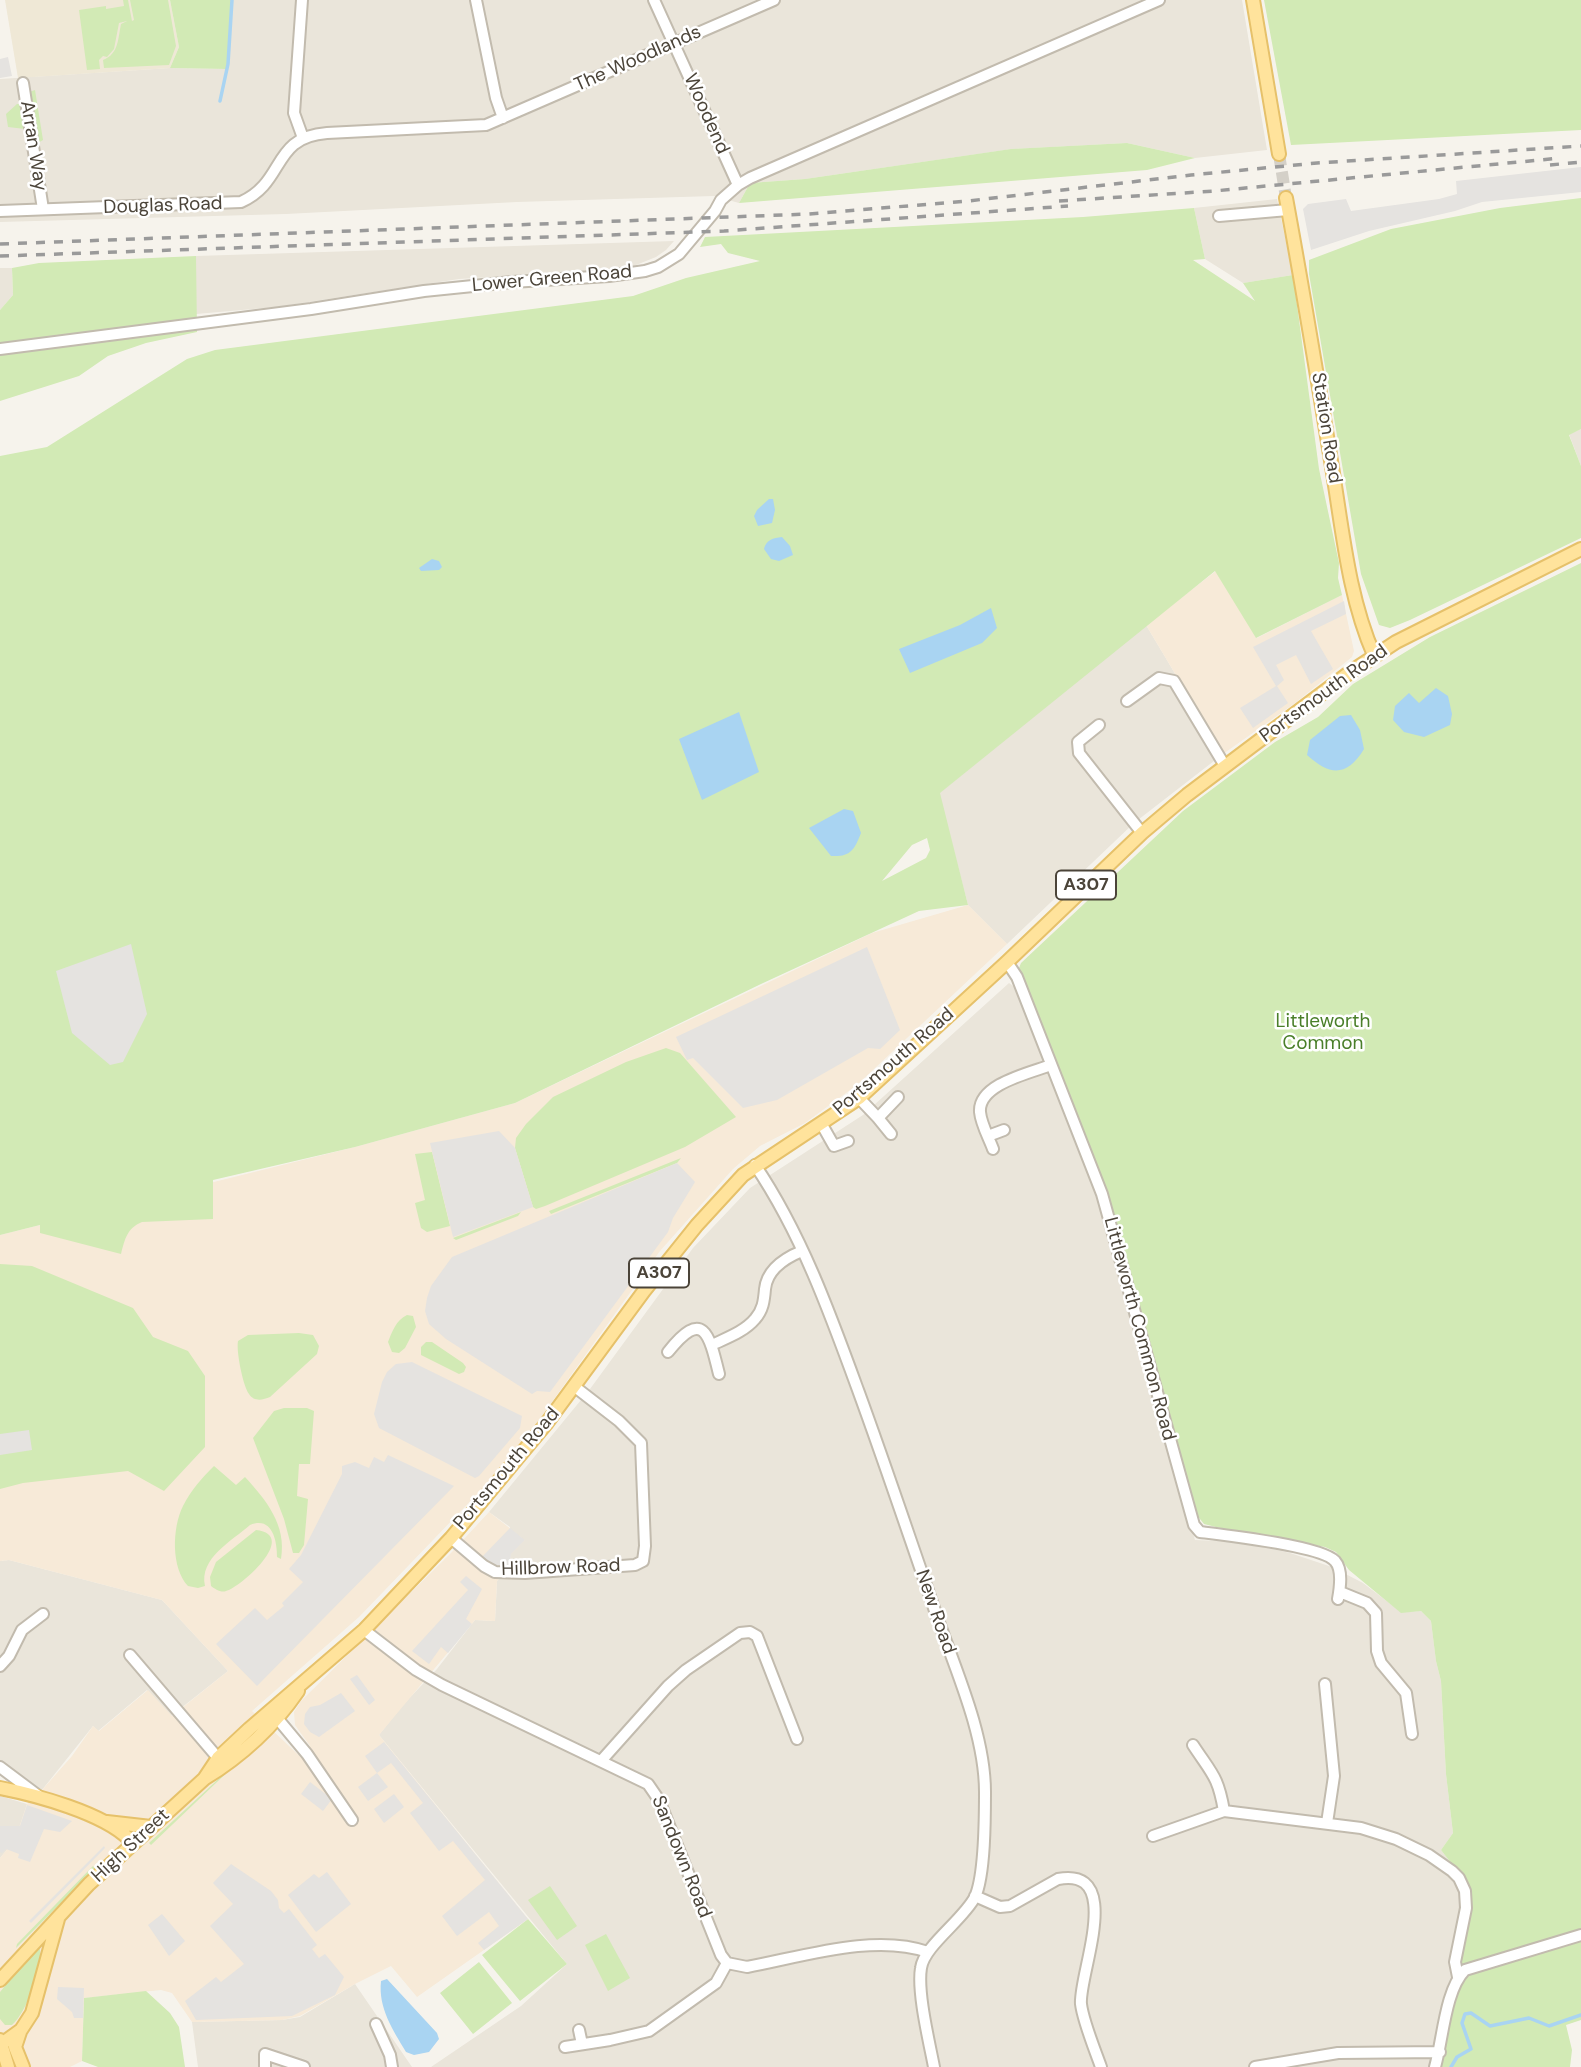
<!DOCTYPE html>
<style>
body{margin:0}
canvas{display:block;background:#f6f3ec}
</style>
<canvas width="1581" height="2067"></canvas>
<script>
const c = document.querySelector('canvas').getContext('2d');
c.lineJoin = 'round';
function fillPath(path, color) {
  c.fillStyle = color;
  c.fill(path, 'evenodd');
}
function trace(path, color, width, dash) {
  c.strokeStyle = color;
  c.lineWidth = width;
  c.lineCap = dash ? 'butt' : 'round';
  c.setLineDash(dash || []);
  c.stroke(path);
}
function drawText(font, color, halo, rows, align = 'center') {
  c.font = font + ' "DM Sans",sans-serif';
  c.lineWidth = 5;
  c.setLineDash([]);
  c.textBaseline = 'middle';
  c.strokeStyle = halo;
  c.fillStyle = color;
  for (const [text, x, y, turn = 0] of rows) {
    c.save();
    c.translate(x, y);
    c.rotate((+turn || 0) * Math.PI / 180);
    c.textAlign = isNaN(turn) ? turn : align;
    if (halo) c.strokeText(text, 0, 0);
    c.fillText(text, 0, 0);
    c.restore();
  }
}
fillPath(new Path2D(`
 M 231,0 L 1242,0 L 1267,150 L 1195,158 L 1127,143 L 1012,149 L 805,179 L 750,183 L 739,203 L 714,196 L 517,202 L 286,214 L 0,222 L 0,79 L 170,68 L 227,69 Z
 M 1277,199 L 1293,275 L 1243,283 L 1205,259 L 1194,208 Z
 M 674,241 L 666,250 L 656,257 L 631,267 L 618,269 L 459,279 L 276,307 L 196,314 L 196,256 Z
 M 0,268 L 12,268 L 13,295 L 0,310 Z
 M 1581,429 L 1581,466 L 1569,434 Z
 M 1146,625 L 1223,754 L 1134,823 L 1007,944 L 968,905 L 939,793 Z
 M 1009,983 L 1016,988 L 1097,1198 L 1158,1418 L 1195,1540 L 1242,1542 L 1290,1553 L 1332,1567 L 1363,1583 L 1401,1612 L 1421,1611 L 1431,1621 L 1436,1661 L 1441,1681 L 1446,1774 L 1453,1833 L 1441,1850 L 1453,1865 L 1465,1891 L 1458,1977 L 1435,2067 L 431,2067 L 521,2006 L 567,1964 L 379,1735 L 400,1708 L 437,1669 L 475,1620 L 495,1621 L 497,1581 L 510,1566 L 510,1527 L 489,1512 L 590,1389 L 693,1248 L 750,1188 L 863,1115 Z
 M 9,1560 L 162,1600 L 228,1671 L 171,1716 L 147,1690 L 98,1731 L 93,1726 L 42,1790 L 0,1762 L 0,1561 Z
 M 0,1796 L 27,1804 L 15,1840 L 0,1858 Z
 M 355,1984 L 412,2067 L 198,2067 L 192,2022 L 282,2020 L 300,2017 Z`), '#eae5da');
fillPath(new Path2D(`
 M 1216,571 L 1257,638 L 1342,595 L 1354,651 L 1352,657 L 1295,703 L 1223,754 L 1146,625 Z
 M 968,905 L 1007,944 L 857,1085 L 805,1123 L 760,1146 L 733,1169 L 660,1251 L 531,1431 L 484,1487 L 359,1617 L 252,1711 L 307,1763 L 310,1746 L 295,1725 L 294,1712 L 301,1701 L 451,1553 L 489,1512 L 525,1540 L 511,1554 L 510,1566 L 497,1581 L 495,1621 L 475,1620 L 379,1735 L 528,1919 L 417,1997 L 391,1966 L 355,1984 L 300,2016 L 282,2020 L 192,2022 L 172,1993 L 161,1990 L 84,1998 L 82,2061 L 70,2067 L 0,2067 L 0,1858 L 15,1840 L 27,1804 L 42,1790 L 72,1756 L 93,1726 L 99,1731 L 148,1690 L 172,1716 L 228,1671 L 162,1600 L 9,1560 L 0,1561 L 0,1235 L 355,1147 L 515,1103 L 872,933 Z`), '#f7ead8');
fillPath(new Path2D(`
 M 5,0 L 170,0 L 179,47 L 170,68 L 18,78 Z`), '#efe8d6');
fillPath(new Path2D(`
 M 123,0 L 128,0 L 132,21 L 134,20 L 130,0 L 168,0 L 176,46 L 169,65 L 104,68 L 103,60 C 119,54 118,38 121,24 L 127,21 L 119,23 L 114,49 L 107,57 L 103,56 L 99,60 L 100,69 L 87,70 L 79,10 L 106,6 L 106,9 L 124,6 Z
 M 170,0 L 231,0 L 227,69 L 170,68 L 179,47 Z
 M 1264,0 L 1581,0 L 1581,130 L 1291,145 Z
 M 35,90 L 43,140 L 38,143 L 28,142 L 25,129 L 8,127 L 6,114 L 17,104 L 21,104 L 20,95 Z
 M 1127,143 L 1195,158 L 1147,170 L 739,203 L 750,183 L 805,179 L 1011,149 Z
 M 1581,198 L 1581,429 L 1569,435 L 1581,466 L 1581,538 L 1410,620 L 1390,628 L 1379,625 L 1361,574 L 1309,274 L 1309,260 L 1391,229 L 1500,208 Z
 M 1194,208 L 1205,259 L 1193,260 L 1255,301 L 1243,283 L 1293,275 L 1319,469 L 1339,563 L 1338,578 L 1342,595 L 1256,638 L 1215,571 L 940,793 L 968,905 L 919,911 L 761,984 L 515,1103 L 355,1147 L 213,1180 L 213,1219 L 142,1222 C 127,1228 125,1239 121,1254 L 40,1233 L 40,1225 L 0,1235 L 0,456 L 47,447 L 187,359 L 215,350 L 633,296 L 686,278 L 760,261 L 728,253 L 721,244 L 700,247 L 705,237 L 1083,217 ZM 927,838 L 930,850 L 926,858 L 882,881 L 912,845 Z
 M 196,256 L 197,332 L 146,343 L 108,356 L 79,376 L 0,401 L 0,310 L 13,295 L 12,268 L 39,263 Z
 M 1581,563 L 1581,2020 L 1566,2025 L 1572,2050 L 1570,2067 L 1435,2067 L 1466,1908 L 1455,1868 L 1441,1850 L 1453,1833 L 1446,1774 L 1441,1681 L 1436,1661 L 1431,1621 L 1421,1611 L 1401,1613 L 1349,1570 L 1336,1552 L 1325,1547 L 1216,1527 L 1204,1524 L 1196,1514 L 1106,1189 L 1019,968 L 1021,963 L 1183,811 L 1275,742 L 1318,717 L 1353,684 L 1430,637 Z
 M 666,1048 L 680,1053 L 736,1117 L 685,1147 L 545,1206 L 536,1209 L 533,1207 L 515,1148 L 516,1138 L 526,1124 L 553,1097 L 626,1062 Z
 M 432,1152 L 450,1226 L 427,1232 L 421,1228 L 415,1203 L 425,1200 L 415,1154 Z
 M 681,1158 L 677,1163 L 551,1214 L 549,1211 Z
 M 521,1212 L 518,1216 L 456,1240 L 453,1238 Z
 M 0,1264 L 32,1266 L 133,1308 L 153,1337 L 188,1351 L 205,1376 L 205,1447 L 164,1491 L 128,1471 L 23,1483 L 0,1489 Z
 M 407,1315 L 413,1316 L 416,1327 L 405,1348 L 399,1353 L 392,1352 L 388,1342 C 392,1332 396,1320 407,1315 Z
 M 299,1333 L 313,1335 L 319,1346 L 317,1354 L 270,1397 C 263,1400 254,1402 249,1394 C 243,1386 236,1351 238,1341 L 248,1335 Z
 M 426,1342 L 432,1342 L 463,1363 L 466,1367 L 464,1372 L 459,1374 L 421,1355 L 421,1347 Z
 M 284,1408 L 307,1408 L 314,1411 L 310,1464 L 299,1464 L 297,1496 L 308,1499 L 304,1545 L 299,1553 L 293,1553 L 284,1519 L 253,1438 L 274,1411 Z
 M 214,1466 L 236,1485 L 245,1477 C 266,1500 287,1525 281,1559 L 277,1557 C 277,1540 272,1516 250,1525 C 232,1541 199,1558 205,1586 L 198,1588 L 188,1586 C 171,1568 172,1528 183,1506 C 191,1490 202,1478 214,1466 Z
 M 256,1530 C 300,1535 240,1588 226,1591 C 221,1593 215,1589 211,1586 L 210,1577 L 216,1562 Z
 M 239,1761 L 151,1845 L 149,1843 L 238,1761 Z
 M 93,1866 L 95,1869 L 16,1948 L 17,1944 Z
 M 550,1886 L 577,1926 L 557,1940 L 528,1900 Z
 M 528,1919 L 567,1964 L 520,2001 L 482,1955 Z
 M 606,1934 L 630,1978 L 608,1991 L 585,1945 Z
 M 40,1949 C 43,1966 26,2014 12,2025 L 5,2025 L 0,2019 L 0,1992 L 35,1950 Z
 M 479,1962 L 512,2003 L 473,2034 L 440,1993 Z
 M 146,1991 L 170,2013 L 179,2027 L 185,2067 L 98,2067 L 82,2061 L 84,1998 Z`), '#d2eab5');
fillPath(new Path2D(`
 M 8,57 L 12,76 L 0,78 L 0,59 Z
 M 1581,167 L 1581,192 L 1482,202 L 1455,211 L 1369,231 L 1311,250 L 1303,209 L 1308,204 L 1346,199 L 1351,211 L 1439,199 L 1457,194 L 1456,181 Z
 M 1344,601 L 1346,614 L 1311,631 L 1333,669 L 1311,684 L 1296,655 L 1276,665 L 1284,680 L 1277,686 L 1288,703 L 1253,728 L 1240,708 L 1276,686 L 1253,647 Z
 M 131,944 L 147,1014 L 123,1062 L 110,1065 L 72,1033 L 56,971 Z
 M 867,947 L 900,1030 L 880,1049 L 868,1048 L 777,1100 L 743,1108 L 693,1058 L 687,1060 L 676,1037 Z
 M 499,1131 L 515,1148 L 533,1207 L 453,1237 L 430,1143 Z
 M 677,1163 L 695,1182 L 673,1218 L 668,1232 L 550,1392 L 537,1391 L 532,1394 L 446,1339 L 429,1324 L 425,1311 L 427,1298 L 431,1286 L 452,1257 Z
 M 412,1362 L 522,1416 L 520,1428 L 479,1476 L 475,1478 L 379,1428 L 374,1414 L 382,1382 L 387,1372 L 396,1364 Z
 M 29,1430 L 32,1450 L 0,1455 L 0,1434 Z
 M 388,1455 L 454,1486 L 257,1686 L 216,1644 L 255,1608 L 267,1620 L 284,1606 L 282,1603 L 303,1582 L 289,1569 L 301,1555 L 342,1474 L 342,1466 L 355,1462 L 369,1468 L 374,1457 L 384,1462 Z
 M 510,1528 L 525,1540 L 511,1554 L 510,1566 L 494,1565 L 482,1557 Z
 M 466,1576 L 482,1589 L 466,1619 L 472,1624 L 448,1653 L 441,1647 L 429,1664 L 412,1651 L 468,1590 L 460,1582 Z
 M 357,1675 L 375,1700 L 369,1705 L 350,1679 Z
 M 341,1693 L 355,1711 L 319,1737 L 310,1732 L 304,1724 L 305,1714 L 310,1707 L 320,1705 Z
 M 384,1742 L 528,1919 L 484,1950 L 478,1943 L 499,1926 L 489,1912 L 457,1936 L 442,1916 L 485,1880 L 453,1841 L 439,1851 L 410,1813 L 423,1803 L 391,1763 L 377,1773 L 388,1787 L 368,1801 L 358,1787 L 377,1773 L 365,1756 Z
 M 310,1782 L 332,1799 L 323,1811 L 301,1794 Z
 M 394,1794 L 404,1807 L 384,1823 L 374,1809 Z
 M 27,1805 L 72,1821 L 60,1832 L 44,1829 L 30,1862 L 18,1858 L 19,1854 L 6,1849 L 2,1853 L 0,1852 L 0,1826 L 20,1826 Z
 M 104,1846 L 105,1848 L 31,1923 L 29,1921 Z
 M 231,1864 L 271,1891 L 278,1900 L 279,1908 L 284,1913 L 289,1909 L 317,1945 L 312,1949 L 319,1958 L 325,1954 L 344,1977 L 335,1995 L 292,2016 L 196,2020 L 185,2001 L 216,1977 L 221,1982 L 244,1964 L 210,1926 L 233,1904 L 213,1883 Z
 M 327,1872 L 351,1904 L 316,1932 L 288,1895 L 314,1874 L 319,1878 Z
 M 162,1914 L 185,1941 L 169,1956 L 148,1925 Z
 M 58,1987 L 84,1988 L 83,2018 L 74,2018 L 72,2012 L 57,1999 Z`), '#e5e3e0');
fillPath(new Path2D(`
 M 769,499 L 773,499 L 775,510 L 772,523 L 758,526 L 754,516 L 757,510 Z
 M 782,537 L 790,546 L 793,555 L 779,561 L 771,559 L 764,549 C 766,540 773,538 782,537 Z
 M 432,559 L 439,561 L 442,567 L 439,570 L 421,571 L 419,568 Z
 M 991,608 L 997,628 L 982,643 L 910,673 L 899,649 L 960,625 Z
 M 1436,688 L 1448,696 L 1452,714 L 1450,725 L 1424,737 L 1404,732 L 1393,720 L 1395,706 L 1409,693 L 1419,703 Z
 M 739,712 L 759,772 L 702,800 L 679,739 Z
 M 1351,715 L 1360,730 L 1364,749 C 1347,777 1330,776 1307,755 L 1310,740 L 1340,716 Z
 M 844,809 L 853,811 L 861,833 C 854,851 850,857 831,856 L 809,828 Z
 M 387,1979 L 437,2033 L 439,2039 L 429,2052 L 414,2055 L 406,2052 C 393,2030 378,2008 381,1981 Z`), '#a9d4f2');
trace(new Path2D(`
 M 220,101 L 228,64 L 232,0
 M 1451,2067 L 1457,2057 L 1471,2049 L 1462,2023 L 1465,2014 L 1471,2013 L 1490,2026 L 1529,2018 L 1549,2026 L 1581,2015`), '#a9d4f2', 3.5);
trace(new Path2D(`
 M 1279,154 L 1286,198`), '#d4d0c8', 12, [12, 6]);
const minor = new Path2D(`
 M 302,0 L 294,113 L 303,138
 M 476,0 L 496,98 L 503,118
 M 654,0 L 738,185
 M 23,83 L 43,209
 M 0,211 L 241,202 C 286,182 271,137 327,133 L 486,125 L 774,0
 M 1219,216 L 1288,210
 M 0,349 L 311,309 L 424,291 L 512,282 L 609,276 L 645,271 L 658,267 L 679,254 L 715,211 L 721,200 L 738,185 L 750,178 L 1159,0
 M 1127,701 L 1159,678 L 1174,681 L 1225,766
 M 1099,725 L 1078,742 L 1079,753 L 1142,833
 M 1007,962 L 1017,977 L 1102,1194 L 1194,1525 L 1200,1532 C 1224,1535 1321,1546 1335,1561 C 1343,1570 1340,1588 1338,1599
 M 859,1098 L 878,1118 L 898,1097
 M 878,1118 L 891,1134
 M 821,1123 L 834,1146 L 848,1141
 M 988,1136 L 1004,1130
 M 993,1149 C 989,1138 981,1124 980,1112 C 978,1084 1030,1073 1051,1065
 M 755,1165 C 801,1233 830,1313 858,1390 C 884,1461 908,1533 933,1605 C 952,1662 985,1731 985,1792 C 985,1818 985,1875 975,1897 C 963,1920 924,1946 921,1968 C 917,1992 929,2041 934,2067
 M 712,1345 C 726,1338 744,1332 755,1319 C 763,1310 764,1301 765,1289 C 767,1269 785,1258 802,1251
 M 668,1352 C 703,1308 709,1333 719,1374
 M 451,1538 L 484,1566 L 495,1572 L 525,1573 L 635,1565 L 643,1561 L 645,1546 L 641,1443 L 619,1421 L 575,1387
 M 1340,1592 L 1367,1603 L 1376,1613 L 1377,1651 L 1381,1663 L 1406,1693 L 1412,1734
 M 364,1630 L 416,1670 L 442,1685 L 648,1784 L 659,1800 L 721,1955 L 727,1963 L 747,1967 C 802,1957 874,1933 928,1952
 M 130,1655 L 218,1758
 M 0,1666 L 9,1656 L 22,1630 L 43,1614
 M 1325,1684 L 1334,1776 L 1327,1823
 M 277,1718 L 307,1754 L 352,1820
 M 1193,1745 C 1212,1774 1218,1776 1224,1811
 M 601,1761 L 668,1686 L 686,1670 L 740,1633 L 750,1632 L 757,1636 L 797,1739
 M 0,1767 L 40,1797
 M 1153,1836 L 1224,1811 L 1361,1828 L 1396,1839 L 1429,1855 L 1452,1871 L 1459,1878 L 1465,1891 L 1466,1908 L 1455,1962 L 1458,1977
 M 975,1896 L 1000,1907 L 1010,1906 L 1058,1879 C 1126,1866 1078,1976 1081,2004 C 1083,2021 1095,2050 1101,2067
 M 376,2024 L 390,2055 L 392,2067
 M 579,2030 L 582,2044
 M 565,2047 L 610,2040 L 649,2031 L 716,1983 L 727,1963
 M 265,2067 L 265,2054 L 304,2067
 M 1255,2067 L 1338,2053 L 1440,2052
 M 1435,2067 C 1443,2039 1445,1990 1465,1970 L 1581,1935`);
const major = new Path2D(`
 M 1253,0 L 1279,154
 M 1286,198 C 1303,290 1318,381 1333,473 C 1343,534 1349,598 1374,655
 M 204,1779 L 218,1758 L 249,1729 L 364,1630 L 451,1538 L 546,1424 L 644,1291 L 697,1225 L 743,1175 L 859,1098 L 1007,962 L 1142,833 L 1187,795 L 1349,673 L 1396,642 L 1581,549
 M 0,1788 C 36,1795 103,1813 129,1839 L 129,1847
 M 107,1822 L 151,1827
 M 0,1980 L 89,1884 L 204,1779 C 240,1757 274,1726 298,1691
 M 20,2032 L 15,2047 L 23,2067
 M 0,2040 L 8,2067
 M 0,2045 L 21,2030 L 32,2013 L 58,1919`);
trace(minor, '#c2bbae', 14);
trace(major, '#e6c16a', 16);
trace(minor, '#fff', 10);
trace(major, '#ffe39c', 12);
trace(new Path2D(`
 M 1550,165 L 1581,162
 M 1059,201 L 1214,191 L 1561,158
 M 0,244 L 809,214 L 968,201 L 1191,175 L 1317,163 L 1581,146
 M 0,256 L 724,231 L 1068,206`), '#9a9a9a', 3.5, [9, 9]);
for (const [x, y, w] of [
 [1086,885,60],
 [659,1273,60]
]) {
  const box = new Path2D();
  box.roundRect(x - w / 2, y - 14.5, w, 29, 5);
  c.fillStyle = '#fff';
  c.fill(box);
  trace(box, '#4b4439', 2);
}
drawText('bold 18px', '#4b4439', null, [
 ["A307",1086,885],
 ["A307",659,1273]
]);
drawText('19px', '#4b4439', '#fff', [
 ["The Woodlands",638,59,-24],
 ["Woodend",706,114,66],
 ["Arran Way",33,146,81],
 ["Douglas Road",163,206,-2],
 ["Lower Green Road",552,279,-5],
 ["Station Road",1326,428,81],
 ["Portsmouth Road",1324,694,-36],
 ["Portsmouth Road",894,1062,-41],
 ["Littleworth Common Road",1139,1329,75],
 ["Portsmouth Road",507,1469,-50],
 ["Hillbrow Road",561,1568,-2],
 ["New Road",935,1612,71],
 ["High Street",131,1846,-43],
 ["Sandown Road",681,1857,68]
]);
drawText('19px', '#4a7f2a', '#fff', [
 ["Littleworth",1323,1022],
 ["Common",1323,1044]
]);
</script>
